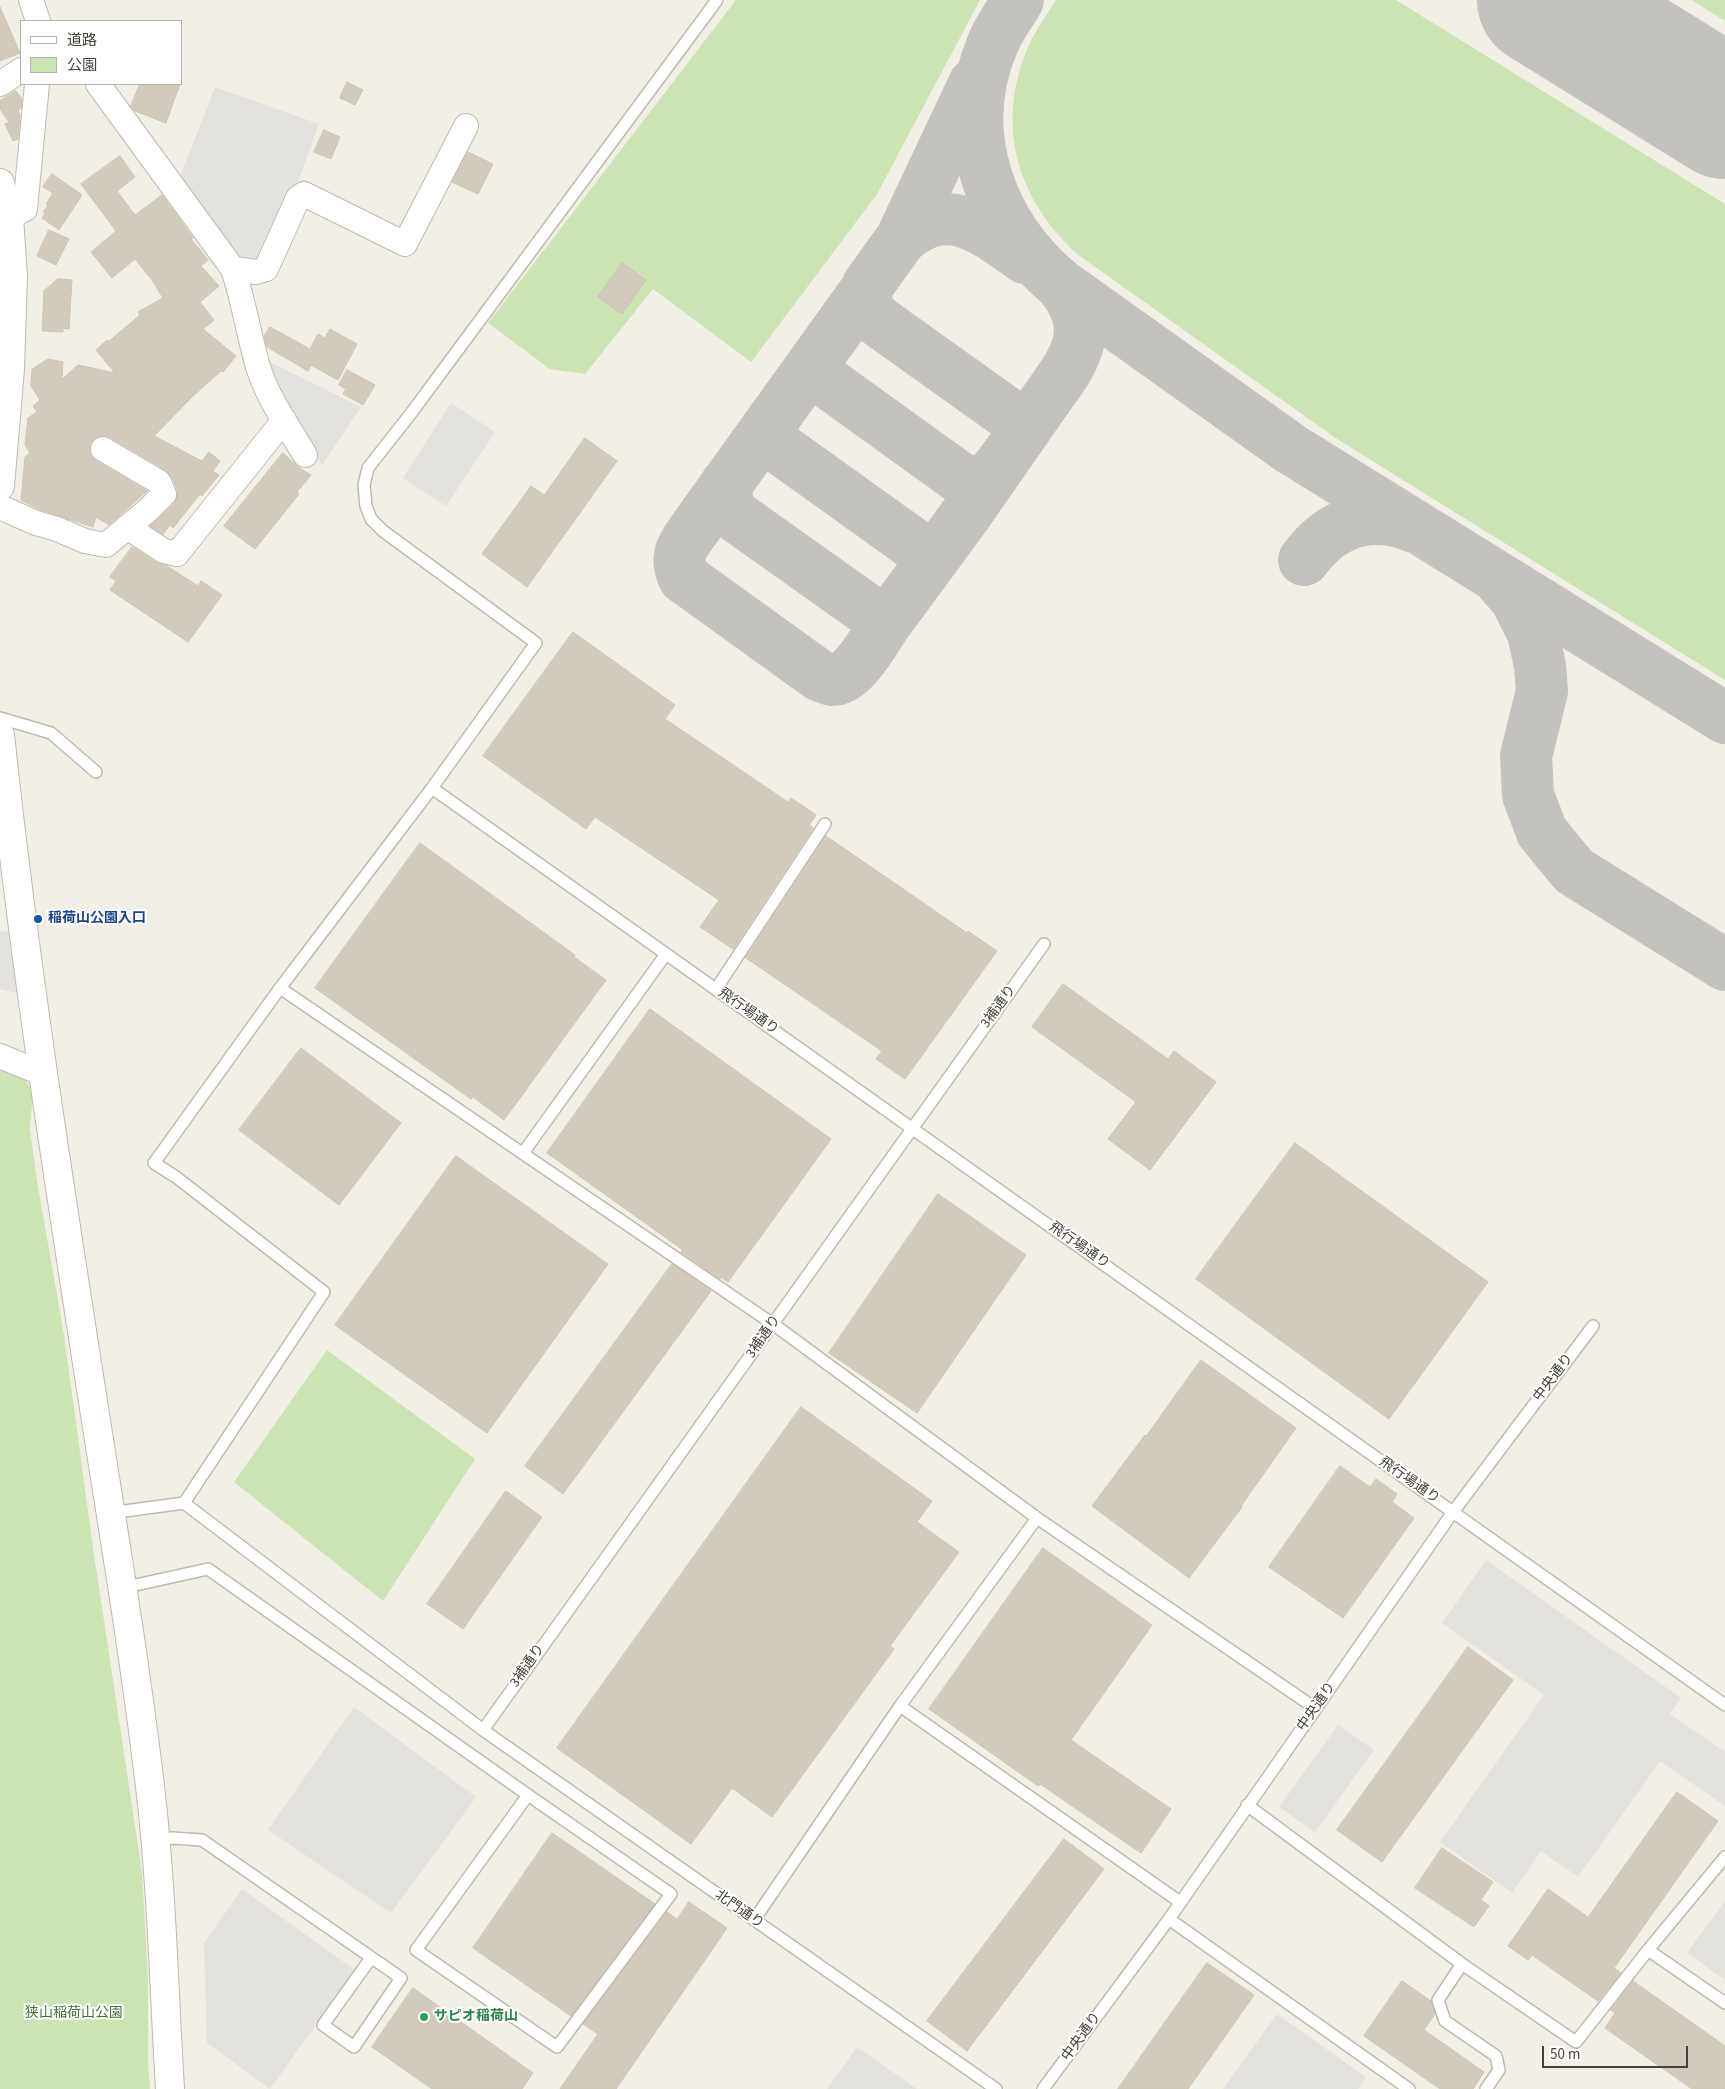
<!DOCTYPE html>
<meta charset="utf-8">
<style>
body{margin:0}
#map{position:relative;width:1725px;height:2089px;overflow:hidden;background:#f2efe7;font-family:"Source Sans 3","Noto Sans JP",sans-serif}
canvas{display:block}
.legend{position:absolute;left:20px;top:20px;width:162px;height:65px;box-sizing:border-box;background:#fff;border:1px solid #b4b2af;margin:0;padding:6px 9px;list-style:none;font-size:15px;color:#443f37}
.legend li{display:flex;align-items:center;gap:10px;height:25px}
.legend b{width:25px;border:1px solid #b4b2af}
.scale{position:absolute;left:1542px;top:2046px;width:146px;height:22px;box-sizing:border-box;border:2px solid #443f37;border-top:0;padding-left:6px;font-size:15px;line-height:18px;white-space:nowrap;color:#443f37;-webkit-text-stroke:4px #fff;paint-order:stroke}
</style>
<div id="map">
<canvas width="1725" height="2089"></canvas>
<ul class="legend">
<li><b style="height:6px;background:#fff"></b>道路</li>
<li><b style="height:14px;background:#cce3b3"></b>公園</li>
</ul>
<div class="scale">50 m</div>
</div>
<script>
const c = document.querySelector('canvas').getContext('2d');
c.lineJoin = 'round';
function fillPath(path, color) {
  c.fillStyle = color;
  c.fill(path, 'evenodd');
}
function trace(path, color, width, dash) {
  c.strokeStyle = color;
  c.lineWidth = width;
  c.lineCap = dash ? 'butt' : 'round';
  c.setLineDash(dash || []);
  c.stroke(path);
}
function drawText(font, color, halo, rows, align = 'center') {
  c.font = font + ' "Source Sans 3","Noto Sans JP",sans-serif';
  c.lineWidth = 4;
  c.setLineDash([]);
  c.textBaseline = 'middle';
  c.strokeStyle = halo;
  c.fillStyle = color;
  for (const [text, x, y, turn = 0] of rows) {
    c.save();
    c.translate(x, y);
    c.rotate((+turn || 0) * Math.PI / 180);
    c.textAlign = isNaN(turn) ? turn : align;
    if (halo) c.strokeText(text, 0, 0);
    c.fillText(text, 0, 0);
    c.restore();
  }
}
fillPath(new Path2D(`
 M 736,0 L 980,0 L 877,194 L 751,362 L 653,289 L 585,374 L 550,369 L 488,323 Z
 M 1056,0 L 1396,0 L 1725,204 L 1725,680 L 1337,439 L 1077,254 C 1021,202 997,134 1023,60 C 1030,38 1044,19 1056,0 Z
 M 1692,0 L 1725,0 L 1725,21 Z
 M 0,1066 L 21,1075 L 33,1091 L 30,1129 L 37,1181 L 64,1335 L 93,1548 L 142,1872 L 148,1980 L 148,2064 L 150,2089 L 0,2089 Z
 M 327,1350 L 475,1459 L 383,1601 L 234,1482 Z`), '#cce3b3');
fillPath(new Path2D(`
 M 215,87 L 319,124 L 297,185 L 262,261 L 234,265 L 179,180 Z
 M 258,356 L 361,407 L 322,465 L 298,430 Z
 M 451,403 L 495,432 L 446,506 L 403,478 Z
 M 0,931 L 11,932 L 20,994 L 0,989 Z
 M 1486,1560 L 1681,1698 L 1670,1714 L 1725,1752 L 1725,1806 L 1660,1761 L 1578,1877 L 1541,1851 L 1512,1893 L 1440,1842 L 1544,1695 L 1442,1623 Z
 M 354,1707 L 476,1797 L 391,1913 L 268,1830 Z
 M 1338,1725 L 1374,1750 L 1315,1832 L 1279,1807 Z
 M 242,1889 L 355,1970 L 270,2089 L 207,2043 L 204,1943 Z
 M 1725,1901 L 1725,1980 L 1687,1953 Z
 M 1277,2014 L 1366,2077 L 1358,2089 L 1223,2089 Z
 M 857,2047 L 917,2089 L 827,2089 Z`), '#e3e2de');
trace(new Path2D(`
 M 1018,0 C 1010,14 999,28 993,43 C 955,132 990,226 1061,285 L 1291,449 L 1725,718
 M 974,84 L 901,239 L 868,285 L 865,302 L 874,318 L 1007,413 C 1020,418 1030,417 1040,408 C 1069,366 1101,335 1061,285
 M 901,239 C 949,198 983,229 1025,258
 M 866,290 L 700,521 C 686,542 672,553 684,578 L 820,676 C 824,677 828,679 832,680 C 853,681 875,639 886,623
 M 820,355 C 818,368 821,376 831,385 L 960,478 C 985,488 994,473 1008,454
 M 773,419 L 773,438 L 778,447 L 933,558
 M 726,484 C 726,496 727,506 734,515 L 886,623 L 967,513 L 1040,408
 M 1304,560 C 1331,523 1370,509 1414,527
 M 1501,582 L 1516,599 L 1533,633 L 1540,666 L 1542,691 L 1526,756 L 1528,795 L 1542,832 L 1574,871 L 1725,965`), '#c4c2be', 52);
trace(new Path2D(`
 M 1543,0 L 1725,113`), '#c4c2be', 132);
const building = new Path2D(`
 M 0,7 L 20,53 L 0,61 Z
 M 347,82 L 363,90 L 355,105 L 340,98 Z
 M 140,84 L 180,84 L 166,123 L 135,111 L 131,106 Z
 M 16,91 L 22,99 L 21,108 L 18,110 L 20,116 L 18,139 L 13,141 L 5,124 L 9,122 L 0,109 L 0,101 Z
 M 324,130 L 340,137 L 331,159 L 314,152 Z
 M 468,152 L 493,164 L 478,194 L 452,182 Z
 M 120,156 L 135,177 L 117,191 L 135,215 L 162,195 L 193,238 L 191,239 L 208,260 L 201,266 L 219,286 L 200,302 L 214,320 L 203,329 L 236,356 L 223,372 L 221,371 L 192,397 L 154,436 L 202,461 L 209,452 L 220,461 L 213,471 L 219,475 L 202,496 L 200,494 L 173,528 L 170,525 L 163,534 L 150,526 L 174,504 L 177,497 L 177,489 L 172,477 L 166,470 L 110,437 L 104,435 L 97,437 L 91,442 L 89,449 L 91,456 L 96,461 L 147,491 L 109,525 L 96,517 L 93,527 L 41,510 L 21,500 L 25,457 L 30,453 L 25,445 L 28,418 L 37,412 L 33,406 L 40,400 L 31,386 L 32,369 L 48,359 L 63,362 L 62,379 L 78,365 L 115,373 L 96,350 L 107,340 L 108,342 L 140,315 L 138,312 L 163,298 L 152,280 L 135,259 L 112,278 L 91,252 L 116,231 L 81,184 Z
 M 52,174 L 82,195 L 59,230 L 42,218 L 45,214 L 43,212 L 48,206 L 46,204 L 53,193 L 43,187 Z
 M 49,230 L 69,239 L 56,265 L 37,256 Z
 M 622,263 L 646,280 L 622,314 L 598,297 Z
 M 58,279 L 72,280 L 69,329 L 63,328 L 63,332 L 42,331 L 44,291 Z
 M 270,327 L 310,349 L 318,334 L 325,338 L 330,329 L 357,344 L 338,380 L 311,365 L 308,371 L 267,347 L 264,337 Z
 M 347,370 L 375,385 L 363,405 L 343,394 L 346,389 L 339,385 Z
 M 585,438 L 617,461 L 527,587 L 482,554 L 531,486 L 544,495 Z
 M 283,453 L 298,467 L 311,475 L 297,492 L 299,494 L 255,549 L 224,526 Z
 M 132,547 L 157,563 L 167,566 L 198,586 L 201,581 L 222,595 L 188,642 L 110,590 L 116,581 L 110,577 Z
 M 573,632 L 675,705 L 665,719 L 788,802 L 791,798 L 816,815 L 809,825 L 813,828 L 733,949 L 700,927 L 719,900 L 595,817 L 586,829 L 483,756 Z
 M 826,836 L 967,933 L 968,931 L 997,951 L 905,1079 L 876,1059 L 882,1051 L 746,958 Z
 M 420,843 L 575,955 L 574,957 L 606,980 L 504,1120 L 473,1097 L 471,1099 L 315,988 Z
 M 1063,984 L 1168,1059 L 1174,1051 L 1216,1082 L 1150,1170 L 1108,1139 L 1136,1102 L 1032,1027 Z
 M 650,1009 L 831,1139 L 728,1282 L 721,1277 L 720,1279 L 681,1252 L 683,1250 L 547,1153 Z
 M 301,1048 L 401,1123 L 339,1205 L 239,1130 Z
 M 1295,1143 L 1488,1282 L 1389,1419 L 1196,1279 Z
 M 456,1156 L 608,1264 L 487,1433 L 335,1325 Z
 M 938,1194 L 1026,1255 L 917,1413 L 829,1353 Z
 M 672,1264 L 711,1291 L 563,1494 L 525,1466 Z
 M 1201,1360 L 1296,1428 L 1241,1506 L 1242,1507 L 1189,1578 L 1092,1506 L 1145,1435 L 1146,1436 Z
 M 801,1407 L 932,1501 L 917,1522 L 959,1552 L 890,1646 L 894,1649 L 772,1817 L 732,1788 L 691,1844 L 557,1748 Z
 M 1340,1466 L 1370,1487 L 1376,1479 L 1397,1494 L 1392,1502 L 1414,1518 L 1343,1618 L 1269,1567 Z
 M 506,1491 L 542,1517 L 463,1629 L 427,1604 Z
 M 1043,1548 L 1152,1625 L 1071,1740 L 1171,1809 L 1141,1853 L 1040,1784 L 1038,1786 L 929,1709 Z
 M 1468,1647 L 1513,1680 L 1382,1862 L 1337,1830 Z
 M 1677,1792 L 1718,1821 L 1614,1968 L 1621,1973 L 1598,2001 L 1532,1955 L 1528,1960 L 1508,1946 L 1548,1889 L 1588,1917 Z
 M 552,1833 L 655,1904 L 571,2016 L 473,1948 Z
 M 1064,1839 L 1104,1869 L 967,2051 L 927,2021 Z
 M 1442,1848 L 1493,1882 L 1481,1900 L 1489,1906 L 1474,1927 L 1415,1888 Z
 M 689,1902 L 727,1928 L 616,2089 L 560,2089 L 598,2034 L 583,2024 L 667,1912 L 677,1919 Z
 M 1207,1963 L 1254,1995 L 1188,2089 L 1118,2089 Z
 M 1402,1981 L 1431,2001 L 1435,2014 L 1424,2030 L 1484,2072 L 1473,2089 L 1440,2089 L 1364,2036 Z
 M 1633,1981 L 1725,2046 L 1725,2089 L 1692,2089 L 1605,2028 L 1615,2013 L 1611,2010 Z
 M 413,1988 L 533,2073 L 522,2089 L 432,2089 L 372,2047 Z`);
fillPath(building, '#d2cbbd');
trace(building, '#cdc3b1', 1);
const service = new Path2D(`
 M 0,718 L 51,733 L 96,772
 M 432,788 L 1725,1705
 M 280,988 L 773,1324 L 1037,1518 L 1315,1708
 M 716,989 L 825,824
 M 523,1153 L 666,954
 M 184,1503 L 324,1292 L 176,1177 L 154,1163 L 280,988 L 432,788 L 536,643 L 383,531 L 371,519 L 366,506 L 364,485 L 368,468 L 412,412 L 717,0
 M 110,1513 L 184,1503 L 483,1730 L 996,2089
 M 122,1588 L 208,1569 L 528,1795
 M 900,1706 L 1180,1902
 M 483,1730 L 1044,944
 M 528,1795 L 671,1894 L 557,2047 L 416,1950 Z
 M 1247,1805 L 1462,1964 L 1576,2042 L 1648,1950 L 1725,1857
 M 156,1841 L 172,1838 L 202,1840 L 401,1978 L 354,2047 L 323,2025 L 371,1958
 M 1169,1919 L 1409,2089
 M 754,1920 L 900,1706 L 1037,1518
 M 1648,1950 L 1725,2003
 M 1462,1964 L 1438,2000 L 1445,2021 L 1496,2056 L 1499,2070 L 1486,2089
 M 1043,2089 L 1169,1919 L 1453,1512 L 1593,1326`);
const minor = new Path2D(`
 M 31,0 L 38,21
 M 0,84 L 21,70
 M 98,84 L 233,269 C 244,302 249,337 259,370 C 269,400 289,428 305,455
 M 9,217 L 25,209 L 37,84
 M 233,269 L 256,272 L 266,269 L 298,198 L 304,194 L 405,244 L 466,126
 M 0,507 L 36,523 L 57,529 L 85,541 L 106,545 L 148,510 L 164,494 L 159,482 L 103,449
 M 127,527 L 164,551 L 177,554 L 284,420
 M 0,1056 L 41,1073`);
const tertiary = new Path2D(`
 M 0,183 L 9,217 L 13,276 L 10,369 L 0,486
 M 0,735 C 24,960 59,1184 94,1408 C 114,1536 136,1665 151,1795 C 162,1892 164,1991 170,2089`);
trace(service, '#bfbaad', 14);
trace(minor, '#bfbaad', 26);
trace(tertiary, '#bfbaad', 30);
trace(service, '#fff', 11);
trace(minor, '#fff', 24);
trace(tertiary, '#fff', 28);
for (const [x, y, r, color] of [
 [38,919,5,"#1a4fb4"],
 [424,2017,5,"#2e9e5b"]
]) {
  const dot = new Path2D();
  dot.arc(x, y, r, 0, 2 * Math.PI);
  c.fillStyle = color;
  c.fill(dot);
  trace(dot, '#fff', 2);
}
drawText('bold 14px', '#164399', '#fff', [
 ["稲荷山公園入口",48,919]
], 'left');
drawText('14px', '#443f37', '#fff', [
 ["3補通り",999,1007,-54],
 ["飛行場通り",748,1012,35],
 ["飛行場通り",1079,1246,35],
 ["3補通り",764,1337,-55],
 ["中央通り",1554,1378,-53],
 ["飛行場通り",1409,1481,35],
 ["3補通り",528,1666,-55],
 ["中央通り",1317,1707,-55],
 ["北門通り",739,1910,35],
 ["中央通り",1082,2037,-54]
]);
drawText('14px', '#46712f', '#fff', [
 ["狭山稲荷山公園",74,2014]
]);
drawText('bold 14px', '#27864d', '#fff', [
 ["サピオ稲荷山",434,2017]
], 'left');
</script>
